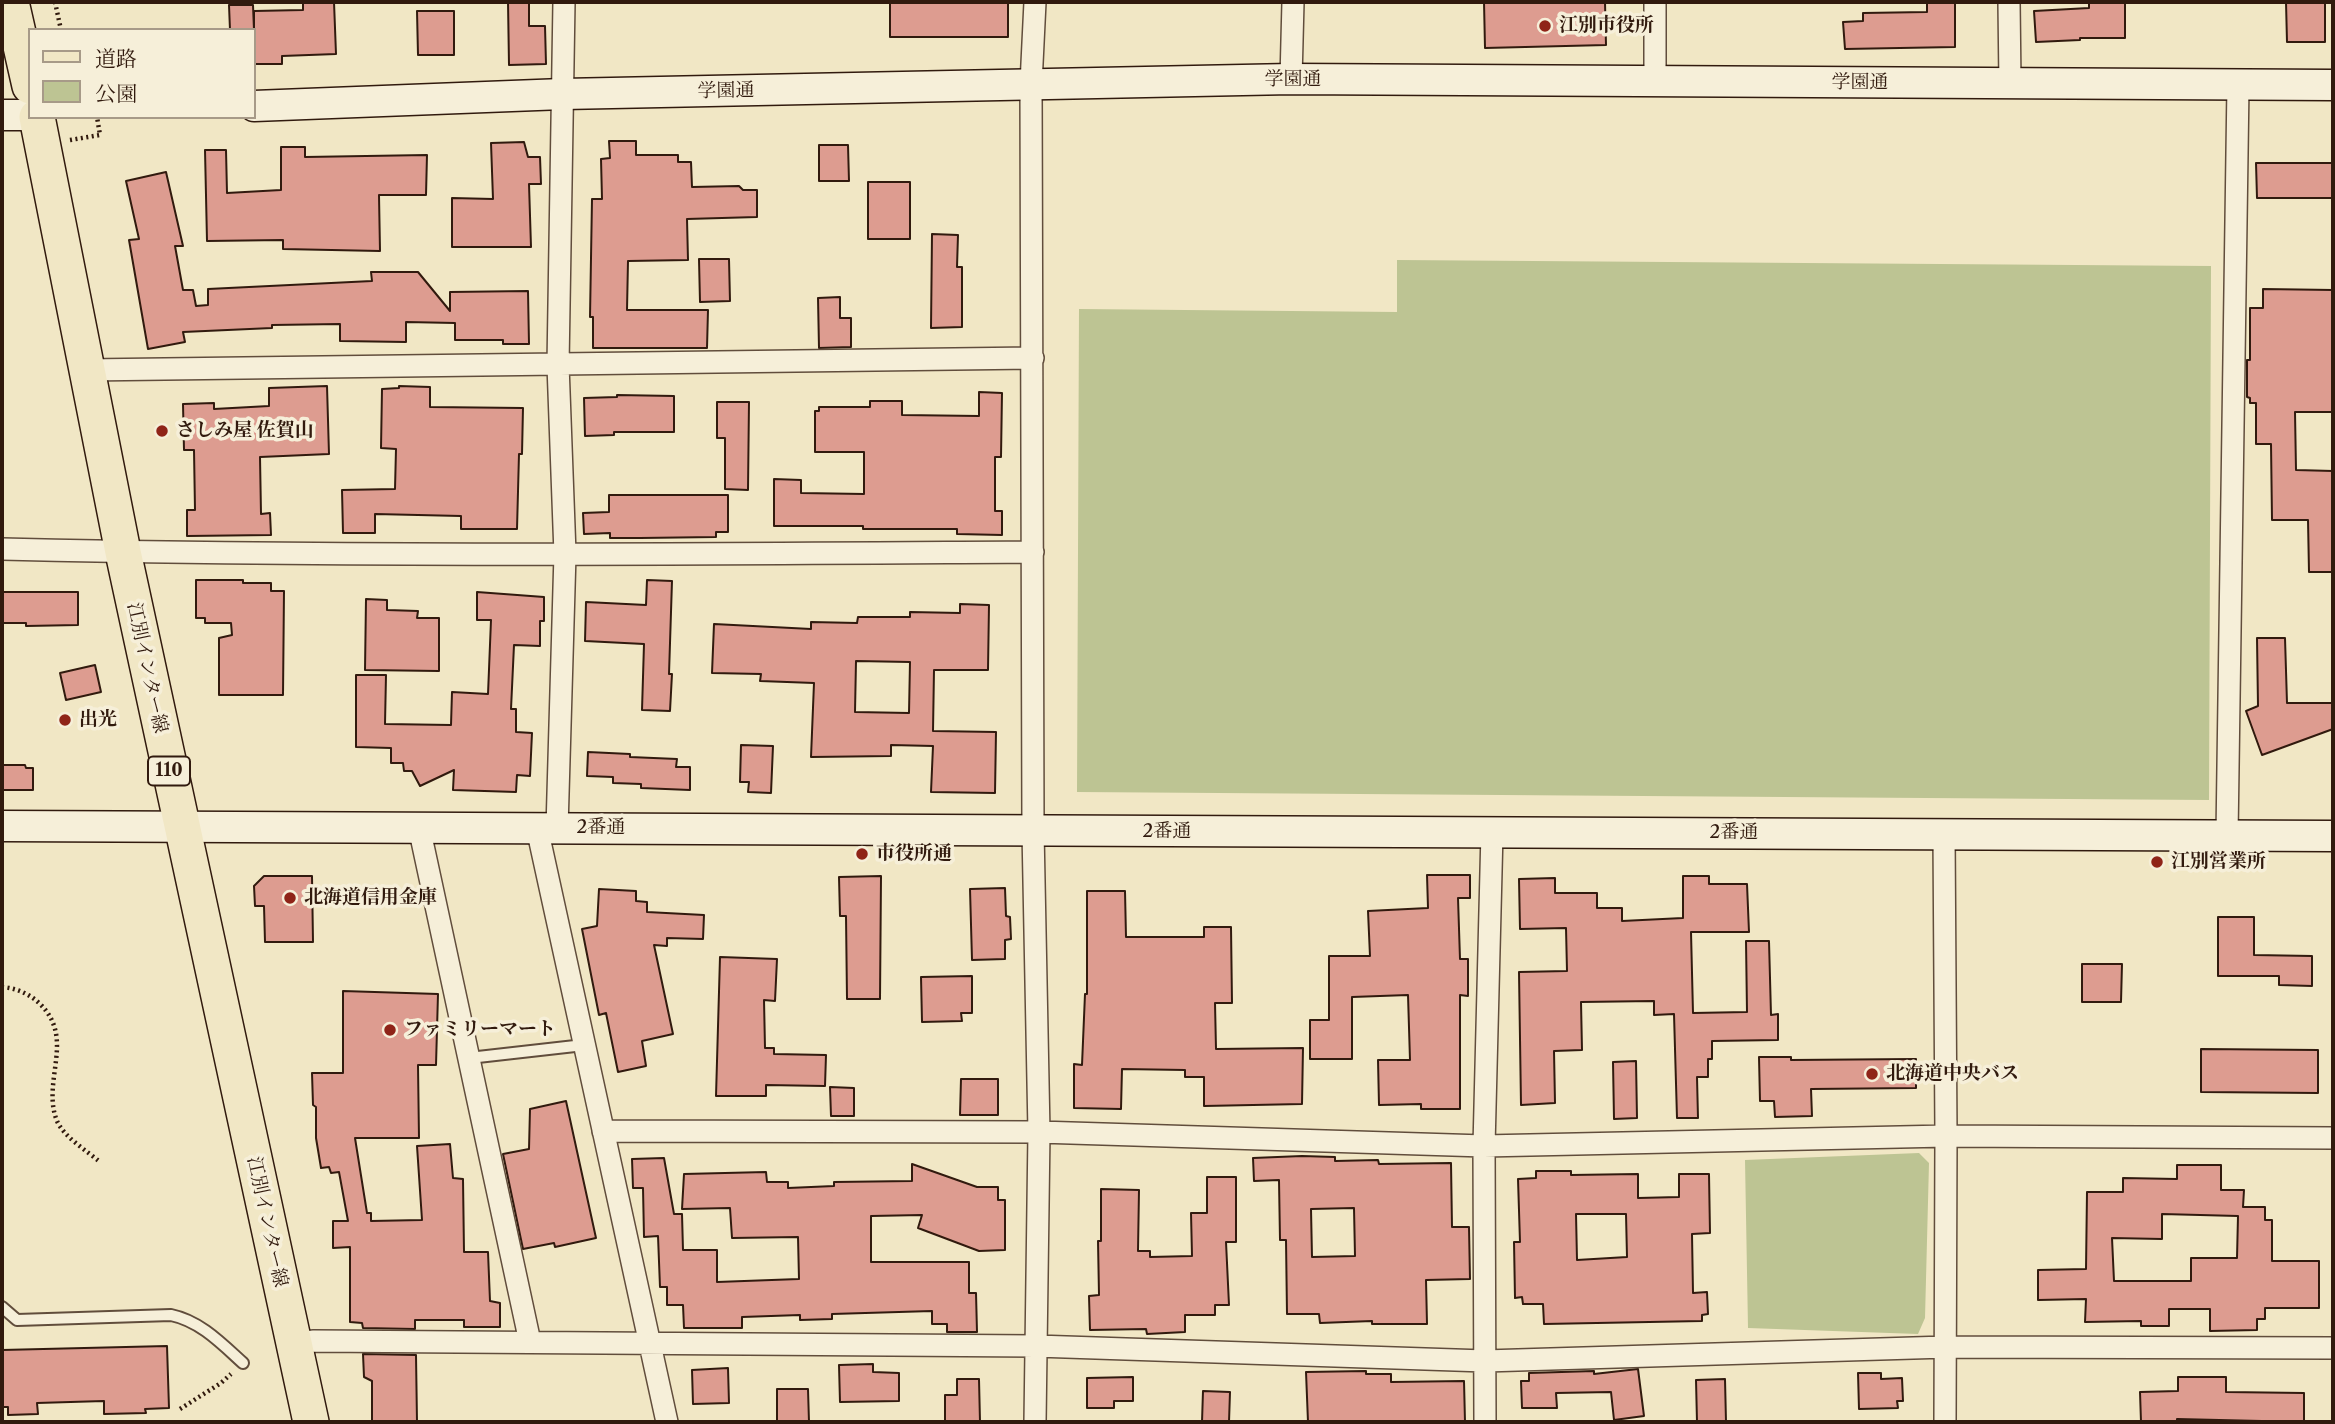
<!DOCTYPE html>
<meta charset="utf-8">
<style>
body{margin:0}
#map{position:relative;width:2335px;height:1424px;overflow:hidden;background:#f1e7c5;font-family:"Libre Caslon Text","Noto Serif JP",serif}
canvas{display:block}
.frame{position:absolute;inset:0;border:4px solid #311a0e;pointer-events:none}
.legend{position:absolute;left:28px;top:28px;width:228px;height:91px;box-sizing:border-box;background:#f6efd9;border:2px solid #a79a88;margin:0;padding:9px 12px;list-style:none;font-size:21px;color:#311a0e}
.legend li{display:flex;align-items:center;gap:14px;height:35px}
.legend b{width:35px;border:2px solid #a79a88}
</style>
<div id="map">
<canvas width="2335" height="1424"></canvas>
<div class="frame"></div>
<ul class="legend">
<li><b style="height:9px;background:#f1e7c5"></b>道路</li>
<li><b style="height:19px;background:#bdc493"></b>公園</li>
</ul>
</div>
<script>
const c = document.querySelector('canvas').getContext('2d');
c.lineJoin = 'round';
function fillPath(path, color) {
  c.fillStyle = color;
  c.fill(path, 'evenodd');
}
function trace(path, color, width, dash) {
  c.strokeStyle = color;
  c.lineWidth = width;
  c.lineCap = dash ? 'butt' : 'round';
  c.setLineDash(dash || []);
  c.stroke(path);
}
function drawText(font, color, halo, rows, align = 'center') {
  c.font = font + ' "Libre Caslon Text","Noto Serif JP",serif';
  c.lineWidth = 7;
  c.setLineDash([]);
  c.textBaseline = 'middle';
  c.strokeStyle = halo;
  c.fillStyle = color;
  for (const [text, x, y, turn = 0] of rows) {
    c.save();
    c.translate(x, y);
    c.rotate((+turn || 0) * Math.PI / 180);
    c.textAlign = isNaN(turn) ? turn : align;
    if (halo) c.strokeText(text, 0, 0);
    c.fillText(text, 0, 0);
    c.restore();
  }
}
fillPath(new Path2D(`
 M 1397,260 L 2211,266 L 2209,800 L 1077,792 L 1079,309 L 1397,312 Z
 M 1919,1153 L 1929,1163 L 1925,1318 L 1918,1334 L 1748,1328 L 1745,1160 Z`), '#bdc493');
const building = new Path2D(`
 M 334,2 L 336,54 L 282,56 L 282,64 L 254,64 L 254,11 L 303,10 L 303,3 Z
 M 508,2 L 529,2 L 529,26 L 545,26 L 546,64 L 509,65 Z
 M 890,2 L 1008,2 L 1008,37 L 890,37 Z
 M 1484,2 L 1605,2 L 1606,45 L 1485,48 Z
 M 1927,2 L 1955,2 L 1955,47 L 1845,49 L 1843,22 L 1863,21 L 1863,13 L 1927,12 Z
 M 2089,2 L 2125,2 L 2125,38 L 2080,38 L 2080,40 L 2036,42 L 2034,11 L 2089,8 Z
 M 2286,2 L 2325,2 L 2325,42 L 2287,42 Z
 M 229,5 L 253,5 L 254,30 L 230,30 Z
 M 417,11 L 454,11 L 454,55 L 418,55 Z
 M 609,141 L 636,141 L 636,155 L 678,155 L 678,162 L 691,162 L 692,187 L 739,186 L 743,190 L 757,190 L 757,217 L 687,219 L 688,260 L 628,261 L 627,310 L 708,310 L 707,348 L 593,348 L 593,317 L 590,317 L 592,199 L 602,199 L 601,159 L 610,158 Z
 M 524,142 L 528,157 L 540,157 L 541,184 L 529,184 L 531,247 L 452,247 L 452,198 L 493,199 L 491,143 Z
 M 819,145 L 848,145 L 849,181 L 819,181 Z
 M 281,147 L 305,147 L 305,157 L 427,155 L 426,195 L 379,195 L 380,251 L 283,249 L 283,240 L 207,241 L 205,150 L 226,150 L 227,193 L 281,190 Z
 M 2256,163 L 2333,163 L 2333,198 L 2257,198 Z
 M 166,172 L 183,246 L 175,246 L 183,290 L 193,290 L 196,306 L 208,305 L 208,289 L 372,281 L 371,272 L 418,272 L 450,311 L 450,292 L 528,291 L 529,344 L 503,344 L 503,340 L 455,340 L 455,323 L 406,322 L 406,342 L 340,341 L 340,324 L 272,325 L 272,328 L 183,332 L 185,342 L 148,349 L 129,240 L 139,239 L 126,181 Z
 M 868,182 L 910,182 L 910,239 L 868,239 Z
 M 932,234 L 958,235 L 957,267 L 962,267 L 962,327 L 931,328 Z
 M 699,259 L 729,259 L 730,301 L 700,302 Z
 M 2263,289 L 2333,290 L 2333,412 L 2295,412 L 2296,470 L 2333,471 L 2333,572 L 2309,572 L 2308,520 L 2272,520 L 2271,444 L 2256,444 L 2256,403 L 2250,403 L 2250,398 L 2247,397 L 2247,360 L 2250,360 L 2250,308 L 2263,308 Z
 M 840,297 L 840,318 L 851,318 L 851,347 L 819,348 L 818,298 Z
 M 327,386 L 329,454 L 260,457 L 261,514 L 270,513 L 271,535 L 187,536 L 187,510 L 195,510 L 194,450 L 184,450 L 183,404 L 214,403 L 214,409 L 269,406 L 269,388 Z
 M 399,386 L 430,387 L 430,407 L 523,408 L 522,454 L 519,454 L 517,529 L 461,529 L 461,516 L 375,514 L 375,533 L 343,533 L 342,490 L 395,489 L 396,449 L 381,448 L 382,389 L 399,388 Z
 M 979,392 L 1002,393 L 1001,457 L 995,457 L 995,511 L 1002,511 L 1002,535 L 957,534 L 957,529 L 863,529 L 863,526 L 774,526 L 774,479 L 801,480 L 801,493 L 864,494 L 864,452 L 815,452 L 815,411 L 819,411 L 819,407 L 870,407 L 870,401 L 902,401 L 902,415 L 979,416 Z
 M 617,395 L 674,396 L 674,432 L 614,432 L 614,435 L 585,436 L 584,398 L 617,397 Z
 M 717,402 L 749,402 L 748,490 L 725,489 L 725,438 L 717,438 Z
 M 609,495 L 728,495 L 728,532 L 716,532 L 716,537 L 640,538 L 610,538 L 610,533 L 584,534 L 583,513 L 609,512 Z
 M 196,580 L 243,580 L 243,583 L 271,583 L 271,591 L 284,591 L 283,695 L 219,695 L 219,638 L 232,635 L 231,623 L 205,623 L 205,618 L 196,618 Z
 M 647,580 L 672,581 L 669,674 L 672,674 L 670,711 L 642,710 L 644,644 L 585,641 L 586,602 L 646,605 Z
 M 2,592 L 78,592 L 78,625 L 26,626 L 26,623 L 2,623 Z
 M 477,592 L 544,597 L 544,621 L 540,621 L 540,646 L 514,645 L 511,709 L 516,709 L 516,732 L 532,733 L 530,776 L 517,775 L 516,792 L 453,790 L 454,770 L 420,786 L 412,771 L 404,771 L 403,763 L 391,763 L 391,748 L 356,747 L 356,675 L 386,675 L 385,724 L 451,725 L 452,692 L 488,694 L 491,620 L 477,620 Z
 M 366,599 L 387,600 L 387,610 L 418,611 L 417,618 L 439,618 L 439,671 L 365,670 Z
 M 960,604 L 989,605 L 988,670 L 934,670 L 933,731 L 996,732 L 995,793 L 931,792 L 933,746 L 891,745 L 891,756 L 811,757 L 814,683 L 760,681 L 761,674 L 712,673 L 714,624 L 811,629 L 811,622 L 857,623 L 858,617 L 910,617 L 910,612 L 960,613 ZM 856,661 L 910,662 L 909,713 L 855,712 Z
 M 2257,638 L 2285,638 L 2287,703 L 2333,703 L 2333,729 L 2262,755 L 2246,711 L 2258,706 Z
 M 95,665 L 101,692 L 66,700 L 60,673 Z
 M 741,745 L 773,746 L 771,793 L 748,792 L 749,782 L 740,782 Z
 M 588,752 L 630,754 L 630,757 L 677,759 L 676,767 L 690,767 L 690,790 L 641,788 L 641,784 L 613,783 L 613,777 L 587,776 Z
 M 2,765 L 25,765 L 26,768 L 33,768 L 33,790 L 2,790 Z
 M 1427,875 L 1470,875 L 1470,898 L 1458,898 L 1460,959 L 1468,959 L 1468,996 L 1460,995 L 1460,1109 L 1421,1109 L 1421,1104 L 1379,1105 L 1378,1060 L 1410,1060 L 1408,995 L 1352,997 L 1352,1059 L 1310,1059 L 1310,1020 L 1329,1020 L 1329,956 L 1370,956 L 1368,911 L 1428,908 Z
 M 264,876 L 312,876 L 313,942 L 265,942 L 264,906 L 255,906 L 254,886 Z
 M 881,876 L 880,999 L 847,999 L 846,916 L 840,916 L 839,877 Z
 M 1683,876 L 1709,876 L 1709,884 L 1747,884 L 1749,932 L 1691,932 L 1693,1013 L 1747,1012 L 1746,941 L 1769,941 L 1771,1015 L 1778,1014 L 1778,1040 L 1712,1041 L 1712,1059 L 1708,1059 L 1708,1077 L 1697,1077 L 1698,1118 L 1677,1118 L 1674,1014 L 1654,1015 L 1654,1001 L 1581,1002 L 1582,1050 L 1554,1051 L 1555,1103 L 1521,1105 L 1519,972 L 1567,971 L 1566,928 L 1520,929 L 1519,879 L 1555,878 L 1555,893 L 1597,893 L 1597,908 L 1622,908 L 1622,921 L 1683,918 Z
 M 1005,888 L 1006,916 L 1010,917 L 1011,939 L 1005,940 L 1005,959 L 972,960 L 970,889 Z
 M 599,889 L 636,891 L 636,901 L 647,902 L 647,912 L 704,915 L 703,939 L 667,938 L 667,946 L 654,945 L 673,1034 L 642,1041 L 646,1066 L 618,1072 L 606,1013 L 599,1015 L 582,929 L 597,926 Z
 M 1087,891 L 1125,891 L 1126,937 L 1204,937 L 1204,927 L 1231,927 L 1232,1003 L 1215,1003 L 1216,1049 L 1303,1048 L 1302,1104 L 1204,1106 L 1204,1077 L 1185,1077 L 1185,1070 L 1122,1069 L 1121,1109 L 1074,1108 L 1074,1064 L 1082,1065 L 1085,994 L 1087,994 Z
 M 2218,917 L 2254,917 L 2254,955 L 2312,956 L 2312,986 L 2279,985 L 2279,976 L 2218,976 Z
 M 720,957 L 777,959 L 775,1001 L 764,1000 L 765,1048 L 774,1048 L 774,1054 L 826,1055 L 825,1086 L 766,1085 L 766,1096 L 716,1096 Z
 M 2082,964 L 2122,964 L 2121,1002 L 2082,1002 Z
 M 972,976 L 972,1013 L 961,1013 L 962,1021 L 922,1022 L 921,977 Z
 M 343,991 L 438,994 L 436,1065 L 418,1065 L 419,1138 L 355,1138 L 367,1213 L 371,1213 L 371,1221 L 422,1220 L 417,1146 L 450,1144 L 453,1178 L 463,1179 L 464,1252 L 488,1252 L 490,1301 L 500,1303 L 500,1327 L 464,1327 L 464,1320 L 415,1320 L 415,1329 L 363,1328 L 362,1323 L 350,1322 L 350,1247 L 333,1248 L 333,1221 L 348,1221 L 339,1172 L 331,1173 L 329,1167 L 321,1168 L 316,1138 L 316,1107 L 313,1105 L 312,1073 L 343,1073 Z
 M 2201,1049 L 2318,1050 L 2318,1093 L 2201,1092 Z
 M 1759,1057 L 1791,1057 L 1791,1060 L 1916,1059 L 1916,1088 L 1811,1089 L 1812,1116 L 1775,1117 L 1774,1101 L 1760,1101 Z
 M 1636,1061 L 1637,1118 L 1614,1119 L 1613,1062 Z
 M 961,1079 L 998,1079 L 998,1115 L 960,1115 Z
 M 830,1087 L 854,1088 L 854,1116 L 831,1116 Z
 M 566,1101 L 596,1238 L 555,1247 L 554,1243 L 523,1249 L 503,1154 L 529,1149 L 530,1109 Z
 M 1302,1156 L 1335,1157 L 1335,1161 L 1378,1160 L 1379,1164 L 1451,1163 L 1452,1227 L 1469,1227 L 1470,1279 L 1426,1280 L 1427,1324 L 1372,1324 L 1372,1321 L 1320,1323 L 1319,1314 L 1287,1314 L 1286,1240 L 1280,1240 L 1279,1180 L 1254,1181 L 1253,1158 ZM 1354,1208 L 1355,1256 L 1312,1257 L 1311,1209 Z
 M 664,1158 L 674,1214 L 682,1214 L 683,1250 L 717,1250 L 717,1282 L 799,1279 L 798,1237 L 732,1238 L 730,1208 L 682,1209 L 684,1174 L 766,1172 L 767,1182 L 788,1182 L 788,1188 L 834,1186 L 834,1182 L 912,1181 L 912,1164 L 977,1187 L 998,1187 L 998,1200 L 1005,1200 L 1005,1250 L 979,1251 L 918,1228 L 922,1215 L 871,1216 L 871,1262 L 969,1262 L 969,1293 L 976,1293 L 977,1332 L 947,1332 L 947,1324 L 932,1324 L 932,1311 L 832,1314 L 832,1319 L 800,1320 L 800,1315 L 742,1317 L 742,1328 L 684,1328 L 683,1305 L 667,1305 L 667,1287 L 660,1287 L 658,1236 L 644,1237 L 643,1188 L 633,1188 L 632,1159 Z
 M 2177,1165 L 2221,1165 L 2221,1190 L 2244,1190 L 2243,1207 L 2265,1207 L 2265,1220 L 2272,1220 L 2272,1261 L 2319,1261 L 2319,1308 L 2265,1308 L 2265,1319 L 2257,1319 L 2257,1330 L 2210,1331 L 2210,1309 L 2169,1309 L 2169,1326 L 2141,1326 L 2141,1321 L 2085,1322 L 2086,1299 L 2038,1300 L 2038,1270 L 2086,1269 L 2087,1192 L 2123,1192 L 2123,1178 L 2177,1179 ZM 2162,1214 L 2238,1216 L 2237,1258 L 2191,1258 L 2191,1281 L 2114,1281 L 2112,1238 L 2162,1239 Z
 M 1536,1171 L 1571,1171 L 1571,1175 L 1638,1174 L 1638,1198 L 1679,1197 L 1679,1174 L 1709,1174 L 1710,1233 L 1692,1234 L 1693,1293 L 1707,1292 L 1708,1314 L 1702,1315 L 1702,1321 L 1544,1324 L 1543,1304 L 1523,1304 L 1522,1297 L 1515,1298 L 1514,1242 L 1520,1242 L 1518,1179 L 1536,1178 ZM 1576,1214 L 1626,1214 L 1627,1257 L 1577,1260 Z
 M 1207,1177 L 1236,1177 L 1236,1242 L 1226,1242 L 1229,1305 L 1215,1305 L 1215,1315 L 1185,1315 L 1185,1332 L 1147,1334 L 1146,1329 L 1090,1330 L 1089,1296 L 1099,1295 L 1098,1241 L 1101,1241 L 1101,1189 L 1139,1190 L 1138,1251 L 1150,1251 L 1150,1257 L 1192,1256 L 1191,1213 L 1207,1213 Z
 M 167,1346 L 169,1408 L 145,1409 L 146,1413 L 104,1414 L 104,1401 L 37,1403 L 38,1414 L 8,1415 L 8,1407 L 2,1407 L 2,1350 Z
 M 363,1354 L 416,1355 L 417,1422 L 372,1422 L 372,1381 L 364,1377 Z
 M 873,1364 L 873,1372 L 899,1373 L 899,1401 L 840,1402 L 839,1365 Z
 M 728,1368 L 729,1403 L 693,1404 L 692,1370 Z
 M 1638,1369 L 1644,1416 L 1614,1420 L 1611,1392 L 1556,1393 L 1557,1408 L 1522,1408 L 1521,1381 L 1529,1381 L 1529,1373 L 1594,1371 L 1594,1374 Z
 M 1366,1371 L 1366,1374 L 1391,1374 L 1391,1382 L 1464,1381 L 1465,1422 L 1308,1422 L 1306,1372 Z
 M 1858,1373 L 1881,1373 L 1881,1379 L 1902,1378 L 1903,1401 L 1897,1401 L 1898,1408 L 1859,1409 Z
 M 1133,1377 L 1133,1401 L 1114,1401 L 1114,1408 L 1087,1408 L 1087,1378 Z
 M 2178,1377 L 2226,1377 L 2226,1392 L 2304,1393 L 2304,1422 L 2177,1419 L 2177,1422 L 2141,1422 L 2140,1392 L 2178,1391 Z
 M 957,1379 L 979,1379 L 980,1422 L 945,1422 L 945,1395 L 957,1395 Z
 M 1725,1379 L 1726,1422 L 1697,1422 L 1696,1380 Z
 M 777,1389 L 808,1389 L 809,1422 L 777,1422 Z
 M 1203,1391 L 1230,1392 L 1229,1422 L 1202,1422 Z`);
fillPath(building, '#dd9c90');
trace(building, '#311a0e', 2);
const lane = new Path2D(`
 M 469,1058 L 584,1045
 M 2,1307 L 17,1320 L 171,1315 C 200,1321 221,1343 243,1363`);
const street = new Path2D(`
 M 1035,2 L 1031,84 L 1033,831 L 1039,1132 L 1035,1422
 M 1655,2 L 1655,81
 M 2009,2 L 2010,84
 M 1291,79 L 1293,2
 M 86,370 L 1033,358
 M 2,549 C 345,557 689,554 1033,552
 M 419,827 L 530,1342
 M 537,828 L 667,1422
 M 557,828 L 565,554 L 558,365 L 564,2
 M 1944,834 L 1946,1136 L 1945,1422
 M 2227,835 L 2238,85
 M 603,1131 L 1039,1132 L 1484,1146 L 1946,1136 L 2333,1138
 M 294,1343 L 314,1341 L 1036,1346 L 1485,1361 L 1946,1347 L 2333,1348
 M 1485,1422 L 1484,1146 L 1492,832`);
const secondary = new Path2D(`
 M 254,106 L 563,94 L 1291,79 L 2333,85
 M 2,115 L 30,115
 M 2,826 L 2333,836`);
const primary = new Path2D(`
 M 11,2 L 30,86
 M 37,117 L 123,552 L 311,1422`);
trace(lane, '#614d3c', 14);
trace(street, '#614d3c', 24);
trace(secondary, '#311a0e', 33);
trace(primary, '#311a0e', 38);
trace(new Path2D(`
 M 55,2 L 61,30
 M 70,140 L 100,135 L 97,117
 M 2,987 C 16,988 30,994 40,1004 C 76,1039 41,1081 57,1121 C 64,1137 87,1151 100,1162
 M 180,1409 L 221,1383 L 231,1374`), '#311a0e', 4.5, [2, 3.5]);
trace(lane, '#f6efd9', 10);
trace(street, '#f6efd9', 21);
trace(secondary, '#f6efd9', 30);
trace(primary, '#f1e7c5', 35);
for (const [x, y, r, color] of [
 [1545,26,7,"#8f2418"],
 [162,431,7,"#8f2418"],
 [65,720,7,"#8f2418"],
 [862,854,7,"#8f2418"],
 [2157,862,7,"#8f2418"],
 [290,898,7,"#8f2418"],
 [390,1030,7,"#8f2418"],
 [1872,1074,7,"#8f2418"]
]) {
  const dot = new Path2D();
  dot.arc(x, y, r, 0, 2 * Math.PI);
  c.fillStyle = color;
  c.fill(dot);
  trace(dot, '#f6efd9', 2.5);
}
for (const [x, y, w] of [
 [169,771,42]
]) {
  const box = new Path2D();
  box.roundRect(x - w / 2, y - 14.5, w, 29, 5);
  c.fillStyle = '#f6efd9';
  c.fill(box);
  trace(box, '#311a0e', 2);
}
drawText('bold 18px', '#311a0e', null, [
 ["110",169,771]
]);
drawText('bold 19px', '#311a0e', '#f6efd9', [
 ["江別市役所",1559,26],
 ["さしみ屋 佐賀山",176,431],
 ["出光",79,720],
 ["市役所通",876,854],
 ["江別営業所",2171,862],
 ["北海道信用金庫",304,898],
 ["ファミリーマート",404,1030],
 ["北海道中央バス",1886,1074]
], 'left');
drawText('19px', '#311a0e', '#f6efd9', [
 ["学園通",1293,80],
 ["学園通",1860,83],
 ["学園通",726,91,-1],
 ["江別インター線",147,668,78],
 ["2番通",601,828],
 ["2番通",1167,832],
 ["2番通",1734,833],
 ["江別インター線",267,1222,78]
]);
</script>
